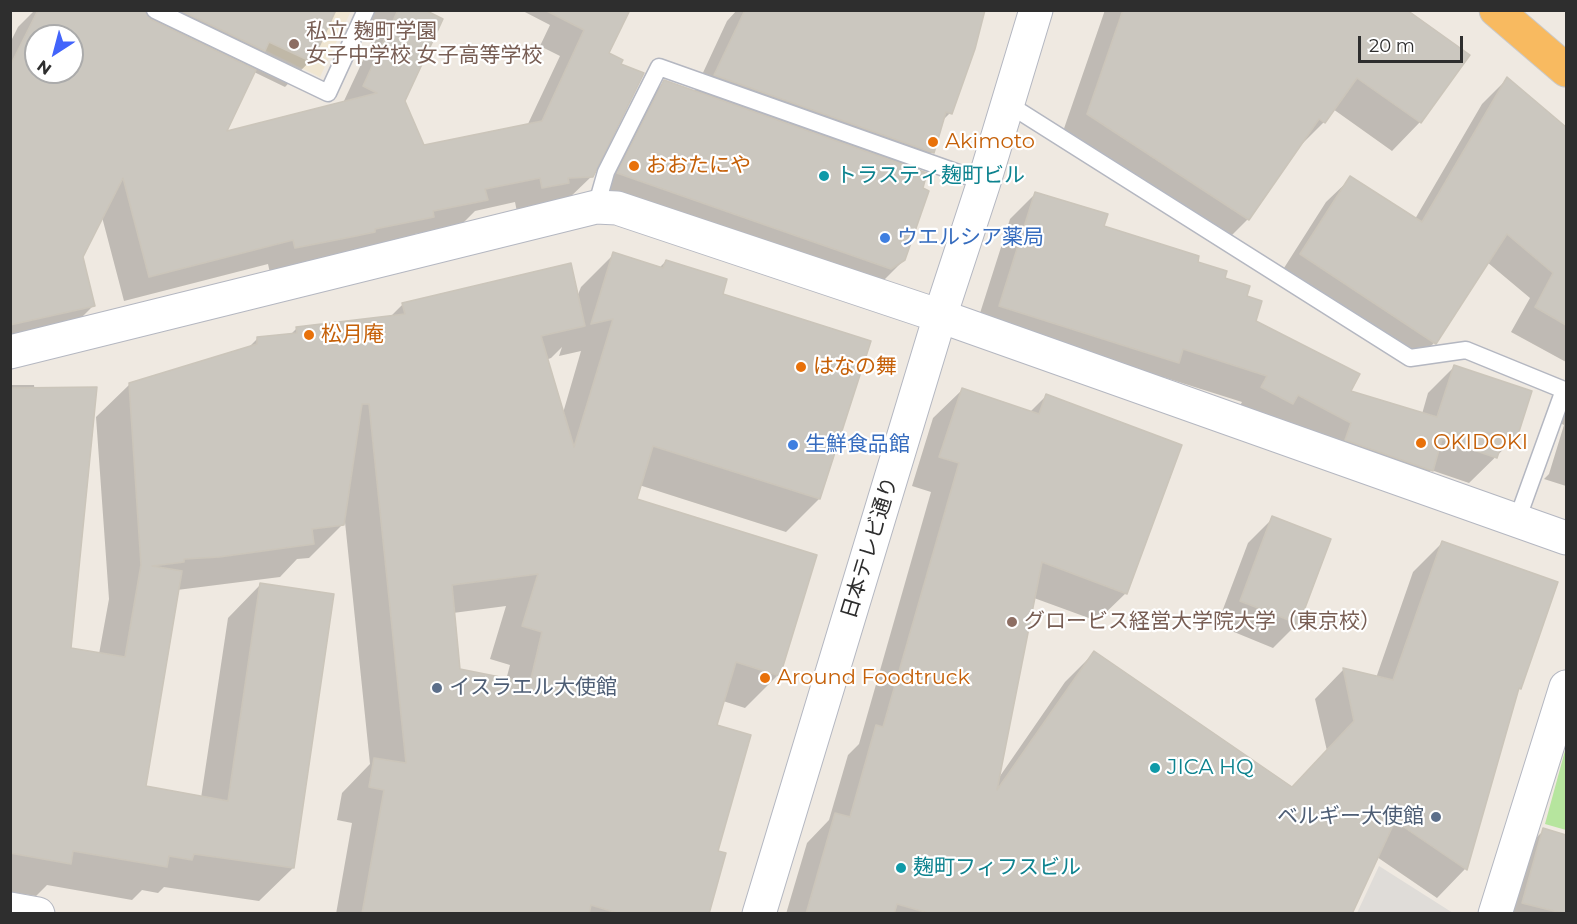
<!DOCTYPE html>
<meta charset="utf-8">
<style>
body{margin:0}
#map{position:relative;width:1577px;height:924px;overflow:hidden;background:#efe9e1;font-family:Montserrat,sans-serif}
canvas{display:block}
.frame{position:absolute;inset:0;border:12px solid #2e2e2e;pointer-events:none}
.north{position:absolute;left:24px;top:24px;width:60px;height:60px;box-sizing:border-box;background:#fff;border:2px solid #ababab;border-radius:50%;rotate:216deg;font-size:16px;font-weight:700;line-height:24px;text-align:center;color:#2e2e2e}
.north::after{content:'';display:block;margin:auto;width:21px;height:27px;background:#4264fb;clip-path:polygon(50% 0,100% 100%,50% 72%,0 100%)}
.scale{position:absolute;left:1358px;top:36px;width:105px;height:27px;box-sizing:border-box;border:3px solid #2e2e2e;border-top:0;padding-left:8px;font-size:18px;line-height:21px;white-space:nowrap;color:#2e2e2e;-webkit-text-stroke:4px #fff;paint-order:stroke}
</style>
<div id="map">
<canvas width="1577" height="924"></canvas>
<div class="frame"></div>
<div class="north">N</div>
<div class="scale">20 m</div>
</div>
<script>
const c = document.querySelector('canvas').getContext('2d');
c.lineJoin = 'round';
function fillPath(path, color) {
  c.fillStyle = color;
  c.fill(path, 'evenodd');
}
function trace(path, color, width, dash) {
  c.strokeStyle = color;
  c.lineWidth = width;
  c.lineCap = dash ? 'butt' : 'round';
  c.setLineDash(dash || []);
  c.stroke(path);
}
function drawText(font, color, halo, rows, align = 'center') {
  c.font = font + ' Montserrat,"Noto Sans JP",sans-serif';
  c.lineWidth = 4.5;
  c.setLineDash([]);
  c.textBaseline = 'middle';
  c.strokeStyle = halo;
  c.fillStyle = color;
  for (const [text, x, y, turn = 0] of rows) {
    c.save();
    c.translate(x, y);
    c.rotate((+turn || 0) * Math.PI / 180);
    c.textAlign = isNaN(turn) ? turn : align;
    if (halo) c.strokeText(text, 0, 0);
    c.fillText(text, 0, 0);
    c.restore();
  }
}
fillPath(new Path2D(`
 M 185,11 L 351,11 L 320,77 Z`), '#f0e6d1');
fillPath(new Path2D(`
 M 1566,747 L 1566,830 L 1545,824 Z`), '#b6e59e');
fillPath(new Path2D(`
 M 1379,866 L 1453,913 L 1357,913 Z`), '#dfdcd8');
fillPath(new Path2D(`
 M 35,10 L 334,10 L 310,61 L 285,87 L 254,72 L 225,133 L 343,103 L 380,24 L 352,10 L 421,10 L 404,101 L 424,147 L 527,126 L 560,56 L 540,46 L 550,25 L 521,10 L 628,10 L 607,53 L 592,176 L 566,201 L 517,212 L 515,202 L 475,211 L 461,225 L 415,234 L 407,242 L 270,273 L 268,264 L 124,301 L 102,217 L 82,257 L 93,306 L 68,331 L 10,344 L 10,43 L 18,27 ZM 36,36 L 72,36 L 72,72 L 36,72 Z
 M 737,10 L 984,10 L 950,113 L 941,122 L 932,152 L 914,170 L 904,260 L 870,294 L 585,207 L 631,116 L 664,82 L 694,92 L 727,21 Z
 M 1105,10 L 1404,10 L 1420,122 L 1392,151 L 1333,109 L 1324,122 L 1295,151 L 1248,219 L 1219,248 L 1059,143 Z
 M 1507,79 L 1566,129 L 1566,362 L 1511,332 L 1530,298 L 1487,262 L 1434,343 L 1410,367 L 1277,279 L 1326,202 L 1351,178 L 1415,219 L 1482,104 Z
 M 1036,193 L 1102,227 L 1196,262 L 1223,279 L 1245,297 L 1254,321 L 1349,391 L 1422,414 L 1428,393 L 1454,367 L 1516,437 L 1469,483 L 1431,470 L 1405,496 L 1236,413 L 1242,402 L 1163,377 L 1152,388 L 974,332 L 1010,219 Z
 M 614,254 L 659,268 L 666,261 L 721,295 L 819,499 L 786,532 L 639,485 L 635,500 L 778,675 L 745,708 L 723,701 L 716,726 L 716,852 L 708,914 L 336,914 L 352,823 L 337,820 L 342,793 L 370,764 L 345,522 L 309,558 L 297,559 L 280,577 L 177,590 L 144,788 L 201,798 L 228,618 L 261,584 L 293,868 L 259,901 L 164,887 L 158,893 L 142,890 L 132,900 L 47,885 L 36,896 L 10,892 L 10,385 L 34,385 L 70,649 L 99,654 L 109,599 L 96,417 L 130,384 L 247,349 L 257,339 L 290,335 L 297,328 L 390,317 L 403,304 L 577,297 L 581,287 ZM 562,347 L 559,356 L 581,351 L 563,413 L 546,360 L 551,358 ZM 506,606 L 490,659 L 510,665 L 506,680 L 459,671 L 453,613 Z
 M 962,390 L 1030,412 L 1046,396 L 1126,593 L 1097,621 L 1034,598 L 998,779 L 1065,682 L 1094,653 L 1291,788 L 1327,751 L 1315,699 L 1343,670 L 1376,678 L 1413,572 L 1442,543 L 1519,688 L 1516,691 L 1465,869 L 1437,898 L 1377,857 L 1350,914 L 786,914 L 807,843 L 829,820 L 848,755 L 859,744 L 931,492 L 912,486 L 933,418 Z
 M 1566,403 L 1566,486 L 1544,479 L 1549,474 L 1564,425 L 1560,423 Z
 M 1273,518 L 1298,623 L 1273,648 L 1217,625 L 1248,543 Z
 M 1544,830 L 1566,836 L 1566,914 L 1505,914 L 1523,851 Z`), '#0003');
const building = new Path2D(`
 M 38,10 L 145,10 L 150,19 L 256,70 L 227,131 L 377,93 L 363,86 L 398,10 L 425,10 L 443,19 L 405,101 L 424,145 L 542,121 L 584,30 L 545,10 L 630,10 L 609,53 L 623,60 L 621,64 L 644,73 L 593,177 L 568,178 L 569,183 L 542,188 L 540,178 L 485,189 L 488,200 L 433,211 L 434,217 L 375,229 L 375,232 L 351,237 L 295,248 L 293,240 L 149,277 L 123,178 L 83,257 L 95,306 L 10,325 L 10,66 ZM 36,36 L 72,36 L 72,72 L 36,72 Z
 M 180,10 L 336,10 L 312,62 L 269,42 L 265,51 Z
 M 745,10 L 985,10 L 975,49 L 952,114 L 946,112 L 934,153 L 714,75 Z
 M 1123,10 L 1407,10 L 1470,55 L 1421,123 L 1357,78 L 1325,123 L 1319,119 L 1249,220 L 1087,114 Z
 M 1507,77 L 1566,127 L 1566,325 L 1535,307 L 1553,273 L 1507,234 L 1436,344 L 1300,254 L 1350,176 L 1422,222 Z
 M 664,80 L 927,173 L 923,188 L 929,191 L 905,260 L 891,269 L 617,173 Z
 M 1035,192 L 1108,214 L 1104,226 L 1199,256 L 1198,262 L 1227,271 L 1225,278 L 1250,286 L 1247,296 L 1262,301 L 1256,321 L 1360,374 L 1351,391 L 1437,417 L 1454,365 L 1532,391 L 1517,438 L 1505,434 L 1497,458 L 1442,439 L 1433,471 L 1345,440 L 1351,423 L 1298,395 L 1293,404 L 1261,387 L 1267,376 L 1183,349 L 1179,363 L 999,306 Z
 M 613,252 L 663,268 L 666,260 L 727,279 L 723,294 L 871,341 L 820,499 L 653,446 L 637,499 L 817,555 L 780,676 L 736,662 L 717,725 L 751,735 L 718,851 L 726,853 L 709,914 L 621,914 L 591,905 L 589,914 L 362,914 L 384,790 L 369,787 L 374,758 L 406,763 L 369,404 L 362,404 L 344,525 L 312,529 L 314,544 L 219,557 L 184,559 L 184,562 L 152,566 L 182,571 L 146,786 L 228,801 L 260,583 L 334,594 L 294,868 L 194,854 L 192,860 L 169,856 L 167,867 L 73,851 L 71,864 L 10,853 L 10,388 L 97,387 L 71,648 L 125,657 L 141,565 L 129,383 L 257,344 L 257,337 L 297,333 L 296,327 L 405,314 L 402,303 L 571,263 L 585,326 L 541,336 L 574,447 L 613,319 L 591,324 ZM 538,574 L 522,626 L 542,632 L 530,683 L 460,669 L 452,585 Z
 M 962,388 L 1039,414 L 1046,394 L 1182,445 L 1127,594 L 1042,562 L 997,790 L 1094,651 L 1292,787 L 1354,721 L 1343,668 L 1393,680 L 1442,541 L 1558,582 L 1521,689 L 1519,688 L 1467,870 L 1395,821 L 1352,914 L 932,914 L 897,904 L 894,914 L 806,914 L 835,813 L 850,817 L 876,725 L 883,727 L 959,463 L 939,457 Z
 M 1272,516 L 1331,539 L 1299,624 L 1240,601 Z
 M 1543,828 L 1566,835 L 1566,914 L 1522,903 Z`);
fillPath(building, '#cbc7bf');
trace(building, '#cbc5ba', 1.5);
const service = new Path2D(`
 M 155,10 L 328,93 L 366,10
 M 1008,104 L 1410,358 L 1466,350 L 1564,390 L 1517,520
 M 596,207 L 606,172 L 659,67 L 984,182`);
const minor = new Path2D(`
 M 940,316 L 1566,538
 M 10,909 L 38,914
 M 1495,914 L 1566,687`);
const tertiary = new Path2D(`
 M 10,352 L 596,207 L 617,208 L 940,316
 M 759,914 L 940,316 L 984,182 L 1036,10`);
const trunk = new Path2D(`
 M 1496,10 L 1566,70`);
trace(service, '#b4b7c1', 19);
trace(minor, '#b4b7c1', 35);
trace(tertiary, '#b4b7c1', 35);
trace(trunk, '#c9c9c9', 35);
trace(service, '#fff', 16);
trace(minor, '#fff', 33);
trace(tertiary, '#fff', 33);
trace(trunk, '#f8ba60', 33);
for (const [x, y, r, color] of [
 [294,44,6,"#8d6e63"],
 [933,142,6,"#e8710a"],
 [634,166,6,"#e8710a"],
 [824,176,6,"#0f9aa8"],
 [885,238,6,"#3f7fe0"],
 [309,335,6,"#e8710a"],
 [801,367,6,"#e8710a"],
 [1421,443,6,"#e8710a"],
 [793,445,6,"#3f7fe0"],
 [1012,622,6,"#8d6e63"],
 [765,678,6,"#e8710a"],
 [437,688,6,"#5c6f8a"],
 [1155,768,6,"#0f9aa8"],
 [1436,817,6,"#5c6f8a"],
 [901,868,6,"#0f9aa8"]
]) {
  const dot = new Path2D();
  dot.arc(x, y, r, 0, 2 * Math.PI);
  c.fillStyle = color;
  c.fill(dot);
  trace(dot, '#fff', 2);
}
drawText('21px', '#785e54', '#fff', [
 ["私立 麹町学園",306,32],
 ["女子中学校 女子高等学校",306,56],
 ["グロービス経営大学院大学（東京校）",1024,622]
], 'left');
drawText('21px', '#c56008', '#fff', [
 ["Akimoto",945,142],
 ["おおたにや",646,166],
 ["松月庵",321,335],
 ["はなの舞",813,367],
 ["OKIDOKI",1433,443],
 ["Around Foodtruck",777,678]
], 'left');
drawText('21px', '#0d838f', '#fff', [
 ["トラスティ麹町ビル",836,176],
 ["JICA HQ",1167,768],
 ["麹町フィフスビル",913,868]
], 'left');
drawText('21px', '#366cbe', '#fff', [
 ["ウエルシア薬局",897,238],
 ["生鮮食品館",805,445]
], 'left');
drawText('21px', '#2e2e2e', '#fff', [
 ["日本テレビ通り",870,548,-73]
]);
drawText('21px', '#4e5e75', '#fff', [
 ["イスラエル大使館",449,688],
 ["ベルギー大使館",1424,817,"right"]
], 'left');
</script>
